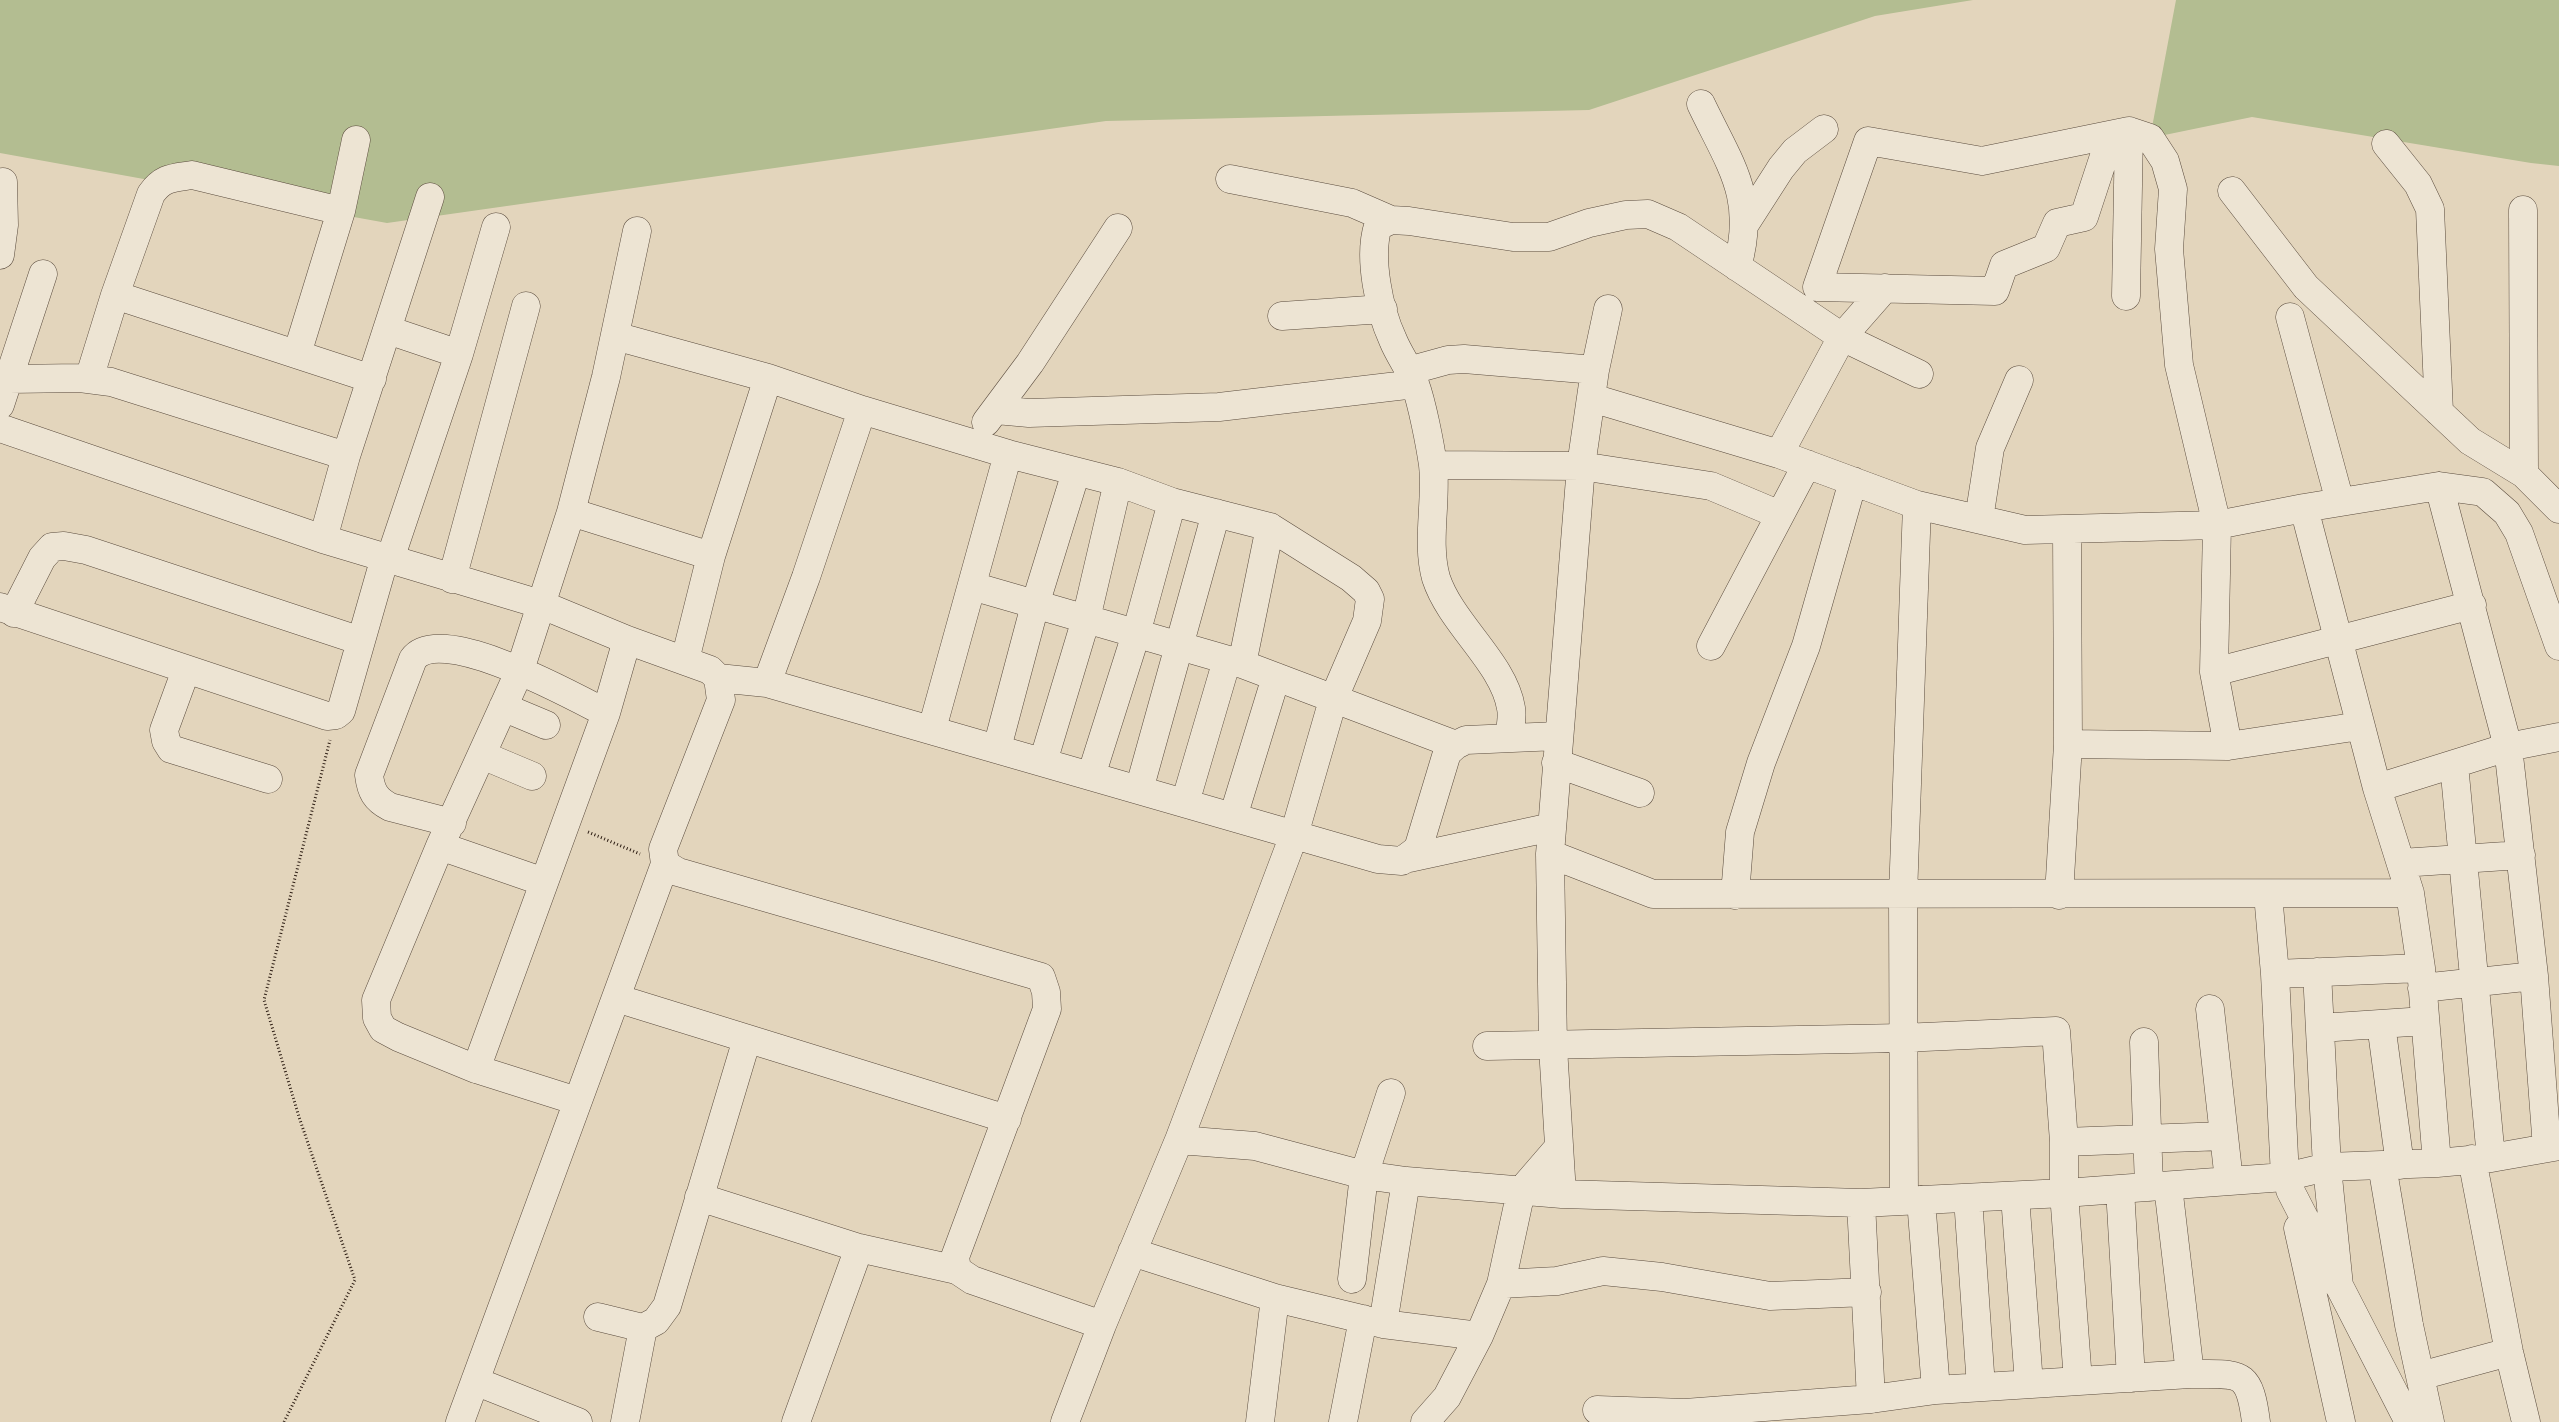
<!DOCTYPE html>
<style>
body{margin:0}
canvas{display:block;background:#e3d5bc}
</style>
<canvas width="2559" height="1422"></canvas>
<script>
const c = document.querySelector('canvas').getContext('2d');
c.lineJoin = 'round';
function fillPath(path, color) {
  c.fillStyle = color;
  c.fill(path, 'evenodd');
}
function trace(path, color, width, dash) {
  c.strokeStyle = color;
  c.lineWidth = width;
  c.lineCap = dash ? 'butt' : 'round';
  c.setLineDash(dash || []);
  c.stroke(path);
}
fillPath(new Path2D(`
 M 0,0 L 1973,0 L 1875,16 L 1589,110 L 1106,121 L 387,223 L 0,153 Z
 M 2176,0 L 2559,0 L 2559,166 L 2531,163 L 2252,117 L 2150,138 Z`), '#b3bd91');
const minor = new Path2D(`
 M 1701,104 C 1730,165 1757,197 1737,267
 M 2111,135 L 2084,217 L 2057,223 L 2046,248 L 2004,265 L 1995,291 L 1817,287 L 1868,141 L 1982,161 L 2129,131 L 2150,138 L 2165,161 L 2173,189 L 2169,249 L 2179,365 L 2217,525 L 2214,672 L 2228,746
 M 2386,144 L 2418,184 L 2430,209 L 2439,412
 M 1230,179 L 1352,203 L 1391,220
 M 2232,191 L 2306,287 L 2470,441 L 2524,474 L 2559,509
 M 2523,210 L 2524,474
 M 1745,224 L 1781,168 L 1795,151 L 1824,129
 M 0,255 L 4,225 L 3,182
 M 115,295 L 372,379
 M 2126,296 L 2129,131
 M 1282,316 L 1383,309
 M 2290,317 L 2340,502
 M 388,330 L 459,354
 M 615,336 L 768,378
 M 297,354 L 341,211 L 356,140
 M 1408,371 L 1448,360 L 1464,359 L 1595,370
 M 9,379 L 80,378 L 111,382 L 346,456
 M 89,379 L 115,295 L 151,194 C 163,177 173,178 192,175 L 341,211
 M 1592,398 L 1779,454 L 1917,505 L 2025,530 L 2217,525 L 2304,508 L 2439,486 L 2483,492 L 2507,513 L 2519,533 L 2559,646
 M 0,405 L 43,274
 M 996,410 L 1029,413 L 1219,407 L 1415,384
 M 986,422 L 1030,363 L 1118,228
 M 0,428 L 323,539 L 540,604 L 627,640 L 710,670 L 718,678 L 721,700 L 663,849 L 665,864 L 460,1422
 M 1779,454 L 1842,337 L 1885,288
 M 1433,465 L 1581,466 L 1711,486 L 1780,515
 M 2439,486 L 2508,747 L 2534,976 L 2547,1148
 M 2304,508 L 2377,788 L 2410,893 L 2421,968 L 2437,1163
 M 571,512 L 711,556
 M 1979,519 L 1990,448 L 2019,380
 M 323,539 L 346,456 L 430,197
 M 390,559 L 459,354 L 496,227
 M 452,579 L 526,306
 M 972,586 L 1242,664 L 1456,745
 M 0,607 L 327,716 L 336,715 L 341,711 L 385,557
 M 14,613 L 42,558 L 52,547 L 64,546 L 86,550 L 361,641
 M 1711,646 L 1807,464
 M 685,660 L 711,556 L 768,378 L 862,410 L 1008,454 L 1118,482 L 1172,502 L 1270,527 L 1351,578 L 1366,591 L 1370,599 L 1367,621 L 1333,700 L 1294,835 L 1179,1140
 M 1242,664 L 1270,527
 M 186,670 L 164,730 L 166,741 L 171,749 L 268,779
 M 2214,672 L 2472,605
 M 718,678 L 767,683 L 1378,859 L 1402,861 L 1418,849 L 1447,753 L 1456,745 L 1466,740 L 1558,736
 M 767,683 L 806,577 L 862,410
 M 503,707 L 546,725
 M 932,729 L 1008,454
 M 1509,738 C 1510,729 1513,718 1511,708 C 1504,663 1451,624 1436,578 C 1426,542 1437,502 1433,465 C 1430,444 1422,403 1415,384 C 1410,369 1399,355 1393,340 C 1379,310 1368,257 1378,226 L 1391,220 L 1409,221 L 1513,237 L 1549,237 L 1589,223 L 1626,215 L 1648,214 L 1678,227 L 1842,337 L 1919,374
 M 2068,744 L 2228,746 L 2360,726
 M 997,748 L 1035,605 L 1076,472
 M 482,755 L 532,776
 M 1043,762 L 1086,619 L 1118,482
 M 1556,763 L 1640,793
 M 2454,764 L 2491,1158
 M 1091,776 L 1136,634 L 1172,502
 M 2377,788 L 2508,747 L 2559,737
 M 1139,790 L 1216,513
 M 1185,803 L 1227,660
 M 1233,817 L 1276,677
 M 452,823 L 390,807 C 375,799 371,791 369,775 L 413,659 C 440,622 573,696 606,713
 M 440,846 L 544,882
 M 1550,854 L 1653,894 L 2410,893
 M 1409,858 L 1552,827
 M 2401,863 L 2521,855
 M 665,864 L 678,872 L 1041,977 L 1046,992 L 1047,1009 L 955,1257 L 957,1270
 M 2268,894 L 2275,974 L 2285,1177
 M 1735,895 L 1740,832 L 1761,763 L 1806,646 L 1853,481
 M 2059,895 L 2068,744 L 2067,529
 M 2317,972 L 2327,1167 L 2339,1286
 M 2275,974 L 2421,968
 M 2422,988 L 2534,976
 M 616,998 L 1007,1119
 M 2210,1009 L 2229,1181
 M 2381,1024 L 2400,1165
 M 2320,1028 L 2425,1021
 M 2144,1042 L 2149,1187
 M 1487,1046 L 1902,1038 L 2056,1031 L 2064,1142 L 2064,1193 L 2078,1381
 M 476,1069 L 606,713 L 627,640
 M 577,1101 L 476,1069 L 398,1037 L 383,1029 L 377,1018 L 376,1000 L 440,846 L 520,670 L 571,512 L 606,377 L 637,231
 M 2064,1142 L 2224,1136
 M 2472,1159 L 2509,1352 L 2526,1422
 M 2382,1165 L 2409,1325 L 2430,1422
 M 2168,1186 L 2190,1374
 M 2120,1189 L 2131,1378
 M 2290,1190 L 2409,1422
 M 1562,1194 L 1553,1047 L 1550,854 L 1581,466 L 1595,370 L 1608,309
 M 2015,1196 L 2029,1384
 M 699,1197 L 859,1248 L 957,1270 L 972,1280 L 1102,1325
 M 1968,1198 L 1981,1387
 M 1921,1200 L 1936,1390
 M 1904,1201 L 1903,896 L 1917,505
 M 1861,1203 L 1871,1399
 M 2298,1228 L 2341,1422
 M 1132,1252 L 1275,1298
 M 1352,1279 L 1364,1175 L 1391,1093
 M 1501,1284 L 1521,1191 L 1559,1147
 M 598,1317 L 643,1328 L 656,1321 L 667,1306 L 747,1039
 M 1383,1324 L 1406,1181
 M 2420,1376 L 2509,1352
 M 475,1381 L 578,1422
 M 1597,1410 L 1685,1413 L 1871,1399 L 1936,1390 L 2190,1374 C 2239,1375 2249,1367 2256,1422
 M 625,1422 L 643,1328
 M 796,1422 L 859,1248
 M 1065,1422 L 1102,1325 L 1179,1140 L 1255,1146 L 1364,1175 L 1406,1181 L 1562,1194 L 1861,1203 L 2064,1193 L 2285,1177 L 2327,1167 L 2437,1163 L 2491,1158 L 2559,1146
 M 1260,1422 L 1275,1298 L 1383,1324 L 1479,1336
 M 1343,1422 L 1363,1319
 M 1425,1422 L 1447,1397 L 1479,1336 L 1501,1284 L 1557,1281 L 1603,1271 L 1662,1277 L 1770,1296 L 1867,1292`);
trace(minor, '#5b4c3e', 29);
trace(new Path2D(`
 M 588,832 L 640,854
 M 284,1422 L 355,1280 L 299,1117 L 264,1000 L 330,740`), '#2e1e14', 3, [1, 2.5]);
trace(minor, '#ede4d3', 28);
</script>
